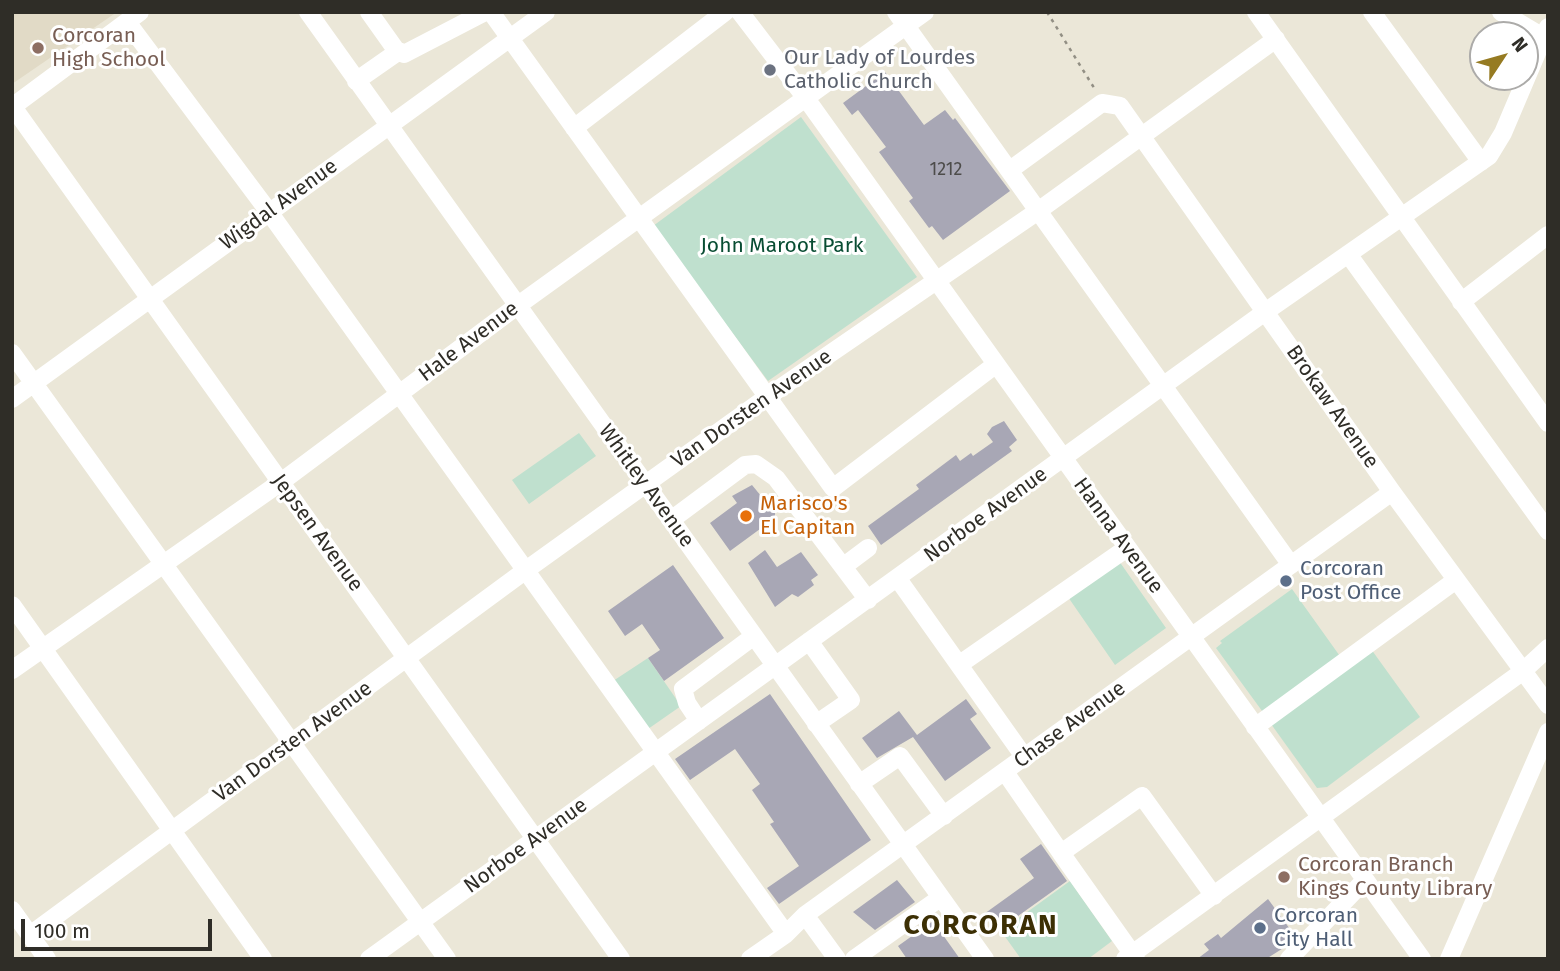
<!DOCTYPE html>
<style>
body{margin:0}
#map{position:relative;width:1560px;height:971px;overflow:hidden;background:#ebe7d8;font-family:"Fira Sans",sans-serif}
canvas{display:block}
.frame{position:absolute;inset:0;border:14px solid #2f2d27;pointer-events:none}
.north{position:absolute;left:1469px;top:21px;width:70px;height:70px;box-sizing:border-box;background:#fff;border:2px solid #acaba9;border-radius:50%;rotate:54deg;font-size:19px;font-weight:700;line-height:28px;text-align:center;color:#2f2d27}
.north::after{content:'';display:block;margin:auto;width:24px;height:32px;background:#967b22;clip-path:polygon(50% 0,100% 100%,50% 72%,0 100%)}
.scale{position:absolute;left:21px;top:919px;width:191px;height:32px;box-sizing:border-box;border:4px solid #2f2d27;border-top:0;padding-left:9px;font-size:21px;line-height:24px;white-space:nowrap;color:#2f2d27;-webkit-text-stroke:5px #fff;paint-order:stroke}
</style>
<div id="map">
<canvas width="1560" height="971"></canvas>
<div class="frame"></div>
<div class="north">N</div>
<div class="scale">100 m</div>
</div>
<script>
const c = document.querySelector('canvas').getContext('2d');
c.lineJoin = 'round';
function fillPath(path, color) {
  c.fillStyle = color;
  c.fill(path, 'evenodd');
}
function trace(path, color, width, dash) {
  c.strokeStyle = color;
  c.lineWidth = width;
  c.lineCap = dash ? 'butt' : 'round';
  c.setLineDash(dash || []);
  c.stroke(path);
}
function drawText(font, color, halo, rows, align = 'center') {
  c.font = font + ' "Fira Sans",sans-serif';
  c.lineWidth = 6;
  c.setLineDash([]);
  c.textBaseline = 'middle';
  c.strokeStyle = halo;
  c.fillStyle = color;
  for (const [text, x, y, turn = 0] of rows) {
    c.save();
    c.translate(x, y);
    c.rotate((+turn || 0) * Math.PI / 180);
    c.textAlign = isNaN(turn) ? turn : align;
    if (halo) c.strokeText(text, 0, 0);
    c.fillText(text, 0, 0);
    c.restore();
  }
}
fillPath(new Path2D(`
 M 12,12 L 117,12 L 12,84 Z`), '#e1dac6');
fillPath(new Path2D(`
 M 801,117 L 917,277 L 768,381 L 653,226 Z
 M 579,433 L 596,456 L 529,504 L 512,480 Z
 M 1119,561 L 1166,628 L 1115,665 L 1068,597 Z
 M 1292,589 L 1342,659 L 1265,715 L 1216,648 L 1222,643 L 1220,641 Z
 M 1371,649 L 1420,717 L 1327,787 L 1317,788 L 1271,724 Z
 M 648,658 L 681,706 L 648,729 L 613,681 Z
 M 1070,881 L 1112,941 L 1088,959 L 1021,959 L 1001,931 Z`), '#bfe0ce');
fillPath(new Path2D(`
 M 885,72 L 924,125 L 945,110 L 953,120 L 955,118 L 1010,191 L 943,240 L 932,226 L 929,228 L 909,201 L 913,198 L 879,152 L 886,147 L 858,110 L 852,115 L 843,103 Z
 M 1004,421 L 1017,440 L 1009,447 L 1012,451 L 881,545 L 868,526 L 919,489 L 916,485 L 956,455 L 960,461 L 971,453 L 973,456 L 993,442 L 987,434 L 992,427 Z
 M 752,485 L 775,513 L 775,518 L 730,551 L 710,523 L 737,503 L 732,496 Z
 M 765,550 L 777,567 L 801,552 L 818,575 L 811,580 L 814,585 L 798,597 L 792,594 L 775,607 L 748,563 Z
 M 673,565 L 724,638 L 664,681 L 648,658 L 660,650 L 642,624 L 625,636 L 608,611 Z
 M 770,694 L 871,840 L 779,904 L 767,888 L 799,866 L 770,824 L 774,822 L 752,790 L 760,784 L 735,749 L 690,780 L 675,759 Z
 M 966,699 L 977,714 L 970,719 L 991,748 L 945,781 L 913,737 L 877,758 L 862,738 L 899,711 L 917,735 Z
 M 1041,844 L 1067,881 L 997,931 L 984,914 L 1034,878 L 1020,859 Z
 M 897,880 L 915,902 L 875,930 L 853,912 Z
 M 1268,899 L 1295,936 L 1285,947 L 1266,959 L 1197,959 L 1209,950 L 1204,944 L 1218,934 L 1221,938 Z
 M 933,921 L 960,959 L 907,959 L 898,946 Z`), '#a8a7b5');
trace(new Path2D(`
 M 1047,12 L 1096,91`), '#928f84', 2.5, [3.5, 5]);
trace(new Path2D(`
 M 308,12 L 985,959
 M 369,12 L 396,50 L 404,54 L 485,12
 M 491,12 L 833,488 L 995,365
 M 740,12 L 805,97 L 1422,959
 M 896,12 L 1291,565
 M 1256,12 L 1548,423
 M 1372,12 L 1481,162
 M 1501,12 L 1548,40
 M 127,22 L 269,212 L 786,934
 M 356,81 L 399,51
 M 12,107 L 140,12
 M 13,107 L 621,959
 M 574,128 L 725,12
 M 1010,170 L 1102,103 L 1120,106 L 1392,492 L 1548,705
 M 1348,254 L 1548,531
 M 1461,302 L 1548,235
 M 12,353 L 447,959
 M 12,399 L 546,12
 M 671,520 L 745,465 L 756,464 L 776,478 L 868,600
 M 844,566 L 868,548
 M 898,579 L 1025,758
 M 12,605 L 263,959
 M 809,641 L 851,700 L 816,724
 M 960,664 L 1127,548
 M 12,670 L 281,482 L 517,306 L 925,12
 M 699,721 L 687,703 L 683,689 L 754,636
 M 1255,727 L 1456,580
 M 1005,772 L 1061,853
 M 859,784 L 900,756 L 944,816
 M 12,910 L 47,959
 M 805,915 L 837,959
 M 30,935 L 526,570 L 767,397 L 1038,211 L 1276,39
 M 369,959 L 1265,312 L 1489,156 L 1503,133 L 1548,27
 M 750,959 L 786,934 L 805,915 L 1392,492
 M 854,959 L 940,898
 M 1125,959 L 1522,672 L 1548,648
 M 1136,959 L 1061,853 L 1142,796 L 1214,896
 M 1289,959 L 1364,881
 M 1449,959 L 1548,732`), '#fff', 18);
for (const [x, y, r, color] of [
 [38,48,7,"#8d6e63"],
 [770,70,7,"#6b7280"],
 [746,516,7,"#e8710a"],
 [1286,581,7,"#5c6f8a"],
 [1284,877,7,"#8d6e63"],
 [1260,928,7,"#5c6f8a"]
]) {
  const dot = new Path2D();
  dot.arc(x, y, r, 0, 2 * Math.PI);
  c.fillStyle = color;
  c.fill(dot);
  trace(dot, '#fff', 2.5);
}
drawText('18px', '#4d4c4a', null, [
 ["1212",946,170]
]);
drawText('21px', '#785e54', '#fff', [
 ["Corcoran",52,36],
 ["High School",52,60],
 ["Corcoran Branch",1298,865],
 ["Kings County Library",1298,889]
], 'left');
drawText('21px', '#5b616d', '#fff', [
 ["Our Lady of Lourdes",784,58],
 ["Catholic Church",784,82]
], 'left');
drawText('21px', '#2f2d27', '#fff', [
 ["Wigdal Avenue",279,205,-36],
 ["Hale Avenue",469,342,-37],
 ["Brokaw Avenue",1332,407,55],
 ["Van Dorsten Avenue",752,409,-35],
 ["Whitley Avenue",646,486,54],
 ["Norboe Avenue",986,515,-36],
 ["Jepsen Avenue",317,533,54],
 ["Hanna Avenue",1118,536,54],
 ["Chase Avenue",1070,725,-36],
 ["Van Dorsten Avenue",293,742,-36],
 ["Norboe Avenue",526,846,-36]
]);
drawText('21px', '#094d33', '#fff', [
 ["John Maroot Park",782,246]
]);
drawText('21px', '#c56008', '#fff', [
 ["Marisco's",760,504],
 ["El Capitan",760,528]
], 'left');
drawText('21px', '#4e5e75', '#fff', [
 ["Corcoran",1300,569],
 ["Post Office",1300,593],
 ["Corcoran",1274,916],
 ["City Hall",1274,940]
], 'left');
c.letterSpacing = '2px';
drawText('bold 28px', '#3c2f04', '#fff', [
 ["CORCORAN",981,926]
]);
c.letterSpacing = '0px';
</script>
